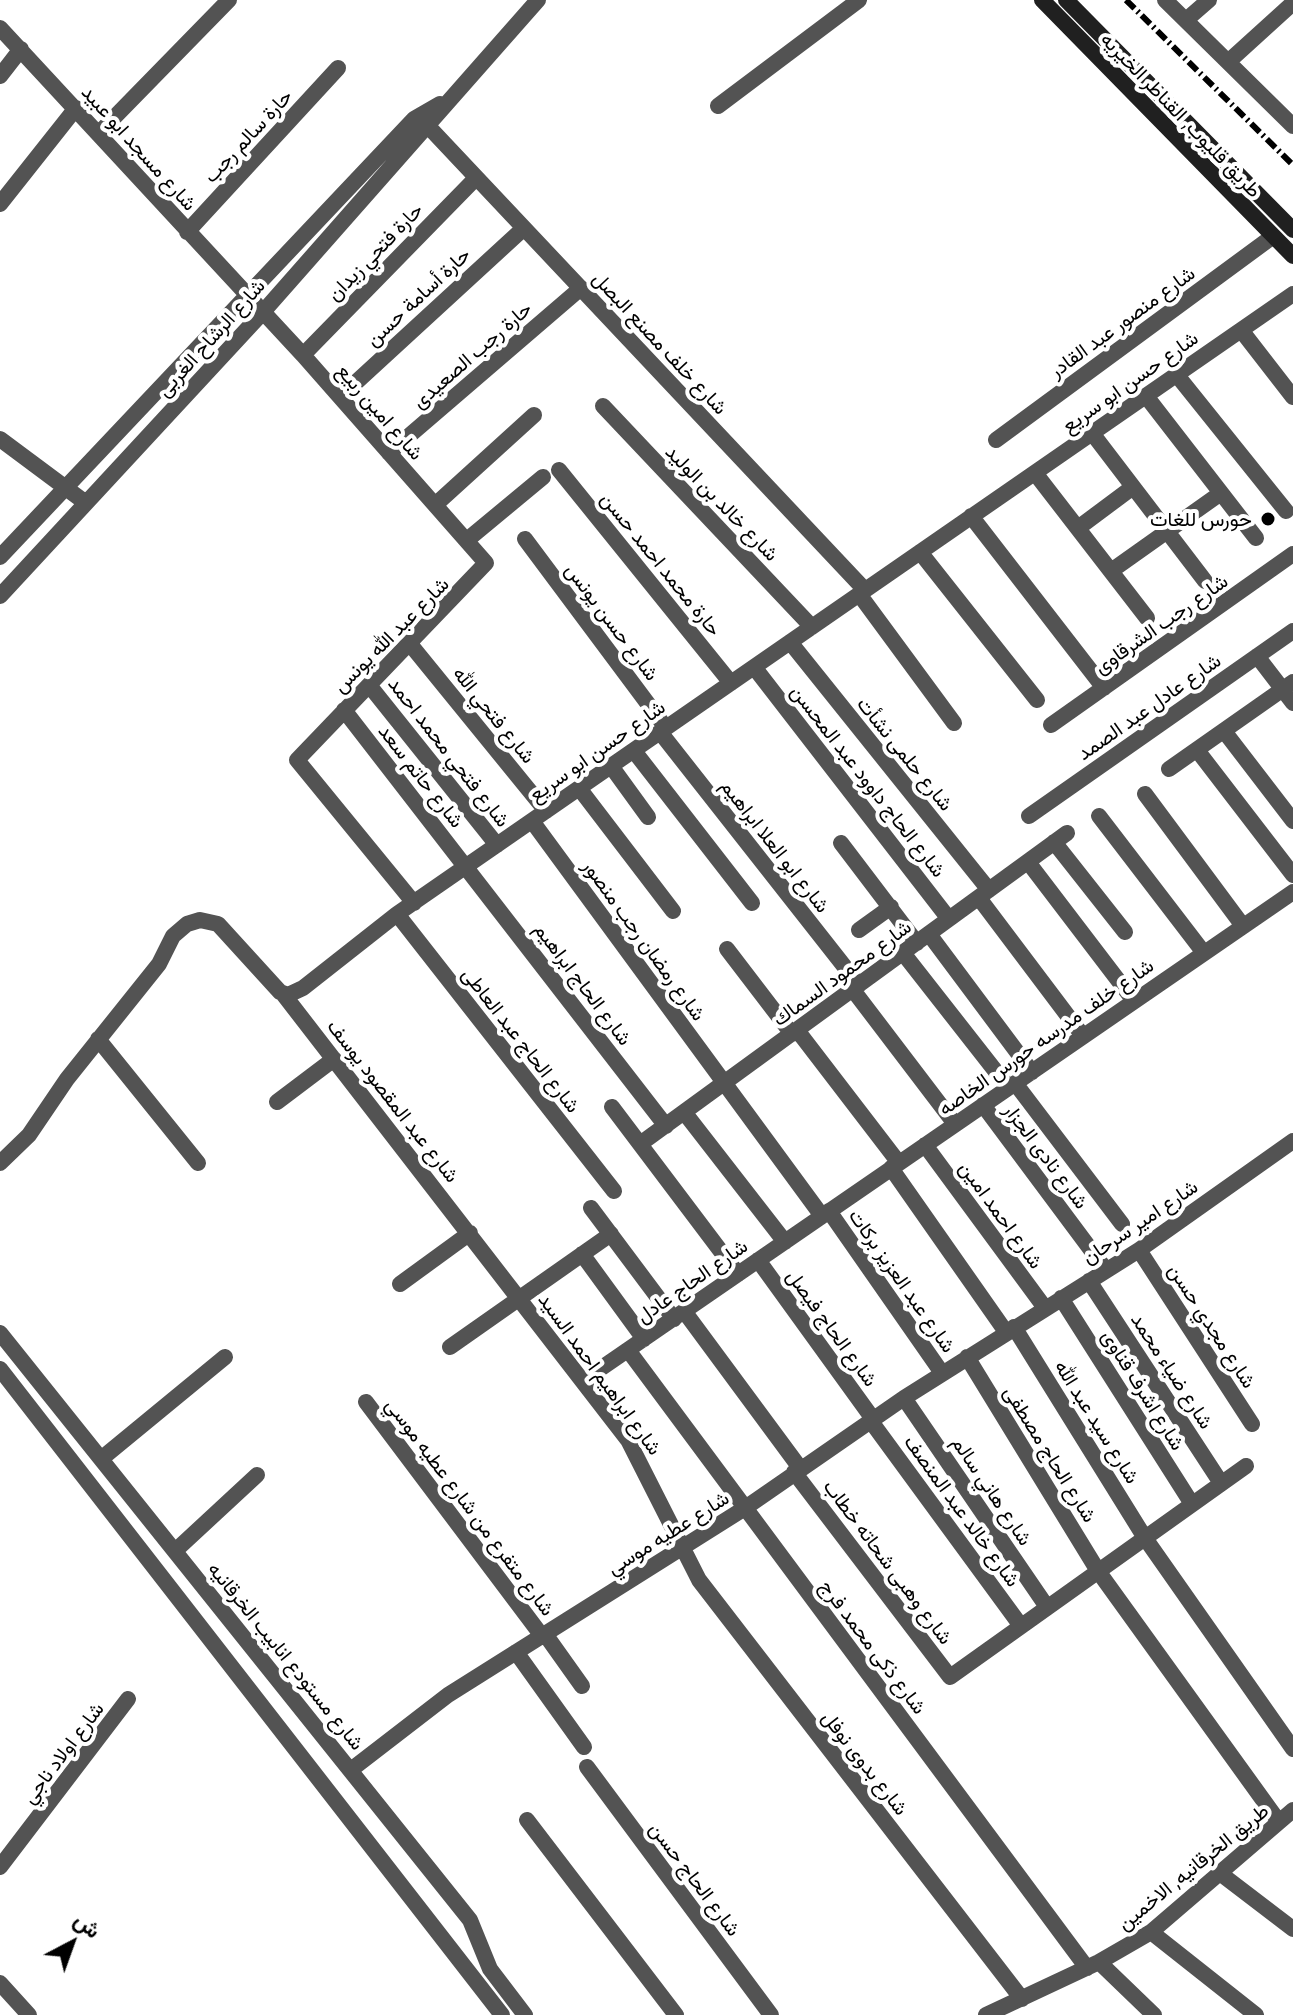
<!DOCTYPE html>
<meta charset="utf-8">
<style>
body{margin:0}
#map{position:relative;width:1293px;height:2015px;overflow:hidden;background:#fff;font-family:Ubuntu,Vazirmatn,sans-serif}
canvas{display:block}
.north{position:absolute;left:32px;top:1903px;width:80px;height:80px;-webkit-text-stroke:6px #fff;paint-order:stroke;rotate:41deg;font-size:22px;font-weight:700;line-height:32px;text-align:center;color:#000}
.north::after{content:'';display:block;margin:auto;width:28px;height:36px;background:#000;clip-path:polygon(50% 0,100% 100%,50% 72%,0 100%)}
</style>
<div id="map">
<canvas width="1293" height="2015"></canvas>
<div class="north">ش</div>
</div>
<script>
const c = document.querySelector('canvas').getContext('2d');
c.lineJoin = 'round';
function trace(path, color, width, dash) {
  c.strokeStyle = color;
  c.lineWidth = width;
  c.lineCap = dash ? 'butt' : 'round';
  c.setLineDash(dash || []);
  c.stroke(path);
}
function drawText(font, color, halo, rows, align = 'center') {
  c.font = font + ' Ubuntu,Vazirmatn,sans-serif';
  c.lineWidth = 8;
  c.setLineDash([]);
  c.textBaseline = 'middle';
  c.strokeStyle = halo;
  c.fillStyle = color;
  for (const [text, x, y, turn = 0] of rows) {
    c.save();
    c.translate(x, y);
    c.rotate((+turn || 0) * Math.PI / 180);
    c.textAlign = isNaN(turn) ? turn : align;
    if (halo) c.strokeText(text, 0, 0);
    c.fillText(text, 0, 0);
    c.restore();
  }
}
trace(new Path2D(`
 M 1165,0 L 1293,126
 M 1186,20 L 1209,0
 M 0,28 L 303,355 L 486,563 L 297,760 L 414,903
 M 1228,62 L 1293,3
 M 0,76 L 21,49
 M 718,106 L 859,0
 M 426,124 L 865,590
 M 99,133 L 229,0
 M 0,204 L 76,108
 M 187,232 L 338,68
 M 1241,330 L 1293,397
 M 303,355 L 476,178
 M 1176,374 L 1286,511
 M 1146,396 L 1256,538
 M 340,397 L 524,228
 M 603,406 L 812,627
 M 1092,433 L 1205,581
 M 0,439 L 86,503
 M 996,440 L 1272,237
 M 389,453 L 581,288
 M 559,470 L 731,683
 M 1035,473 L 1147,618
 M 435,505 L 534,415
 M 971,516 L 1104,688
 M 1078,528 L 1133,487
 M 525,539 L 666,728
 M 467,540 L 543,477
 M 920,552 L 1037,700
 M 0,557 L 414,119 L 440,104
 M 1111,571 L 1221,493
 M 859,594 L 954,723
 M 0,596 L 263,312 L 538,0
 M 790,642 L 989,890
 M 410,644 L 546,811
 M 1257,656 L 1293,703
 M 754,667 L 949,919
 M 369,685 L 497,845
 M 344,710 L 666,1126
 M 1051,725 L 1293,554
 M 1224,731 L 1293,821
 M 660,732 L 859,985
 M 1197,750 L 1293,875
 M 634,751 L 752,903
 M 611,766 L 648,817
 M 1169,769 L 1293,682
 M 579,788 L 673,911
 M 1145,794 L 1243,926
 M 1029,816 L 1293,631
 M 1099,816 L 1204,953
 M 532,821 L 822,1216
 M 1054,842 L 1125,932
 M 841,843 L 917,943
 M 1028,862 L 1134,1001
 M 979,898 L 1083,1036
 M 397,914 L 614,1191
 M 859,930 L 891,907
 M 929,934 L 1032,1072
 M 727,949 L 792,1034
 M 903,953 L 1008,1087
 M 853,990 L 955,1124
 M 284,995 L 628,1440 L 699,1580 L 1022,1999
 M 797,1030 L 899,1163
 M 98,1039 L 198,1163
 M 1015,1083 L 1122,1224
 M 277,1102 L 334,1059
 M 983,1105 L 1106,1270
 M 612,1107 L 738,1274
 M 684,1112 L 785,1242
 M 640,1144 L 1067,833
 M 925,1145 L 1045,1308
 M 0,1163 L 29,1135 L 67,1079 L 159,964 L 173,936 L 187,924 L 200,920 L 218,924 L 280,992 L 288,995 L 303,988 L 397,914 L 1293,294
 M 891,1168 L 1006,1332
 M 591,1208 L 674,1319
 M 829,1211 L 942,1373
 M 1139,1250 L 1252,1424
 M 582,1254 L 644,1339
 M 758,1260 L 873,1419
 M 1089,1281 L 1221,1483
 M 400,1284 L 470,1233
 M 1061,1298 L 1192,1504
 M 684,1311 L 800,1468
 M 1014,1327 L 1145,1538 L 1293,1749
 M 0,1333 L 470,1920 L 490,1969 L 525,2015
 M 450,1347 L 611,1234
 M 628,1350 L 1087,1968
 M 967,1357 L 1098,1571 L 1279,1822
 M 0,1369 L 502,2015
 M 584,1380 L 1293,892
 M 904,1398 L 1047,1607
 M 366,1402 L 542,1636
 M 870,1420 L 1021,1626
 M 101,1459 L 225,1357
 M 794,1472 L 950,1677 L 1246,1466
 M 175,1551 L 257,1475
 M 545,1634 L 582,1686
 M 516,1652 L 584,1747
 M 587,1767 L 771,2015
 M 352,1769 L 448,1695 L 745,1508 L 904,1398 L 1139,1250 L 1293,1141
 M 527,1820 L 676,2015
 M 0,1867 L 128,1699
 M 1221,1874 L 1293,1929
 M 1151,1932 L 1256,2015
 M 1099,1962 L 1154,2015
 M 0,1983 L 29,2015
 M 986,2015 L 1099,1962 L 1151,1932 L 1293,1810`), '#535353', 16);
trace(new Path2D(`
 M 1042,0 L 1293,256
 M 1066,0 L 1293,230`), '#202020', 16);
trace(new Path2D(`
 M 1126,0 L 1293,165`), '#000', 6, [12, 4, 2, 4]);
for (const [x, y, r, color] of [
 [1268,519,8,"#000"]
]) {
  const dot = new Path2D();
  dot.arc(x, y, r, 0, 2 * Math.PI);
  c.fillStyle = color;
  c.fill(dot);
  trace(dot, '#fff', 3);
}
drawText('20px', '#000', '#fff', [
 ["طريق قليوب, القناطر الخيريه",1181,115,46],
 ["حارة سالم رجب",248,136,-47],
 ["شارع مسجد ابو عبيد",139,148,48],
 ["حارة فتحي زيدان",375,252,-46],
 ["حارة أسامة حسن",418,297,-43],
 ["شارع منصور عبد القادر",1122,322,-36],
 ["شارع الرشاح الغربى",211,338,-48],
 ["شارع خلف مصنع البصل",660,343,47],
 ["حارة رجب الصعيدى",472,355,-41],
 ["شارع حسن ابو سريع",1130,382,-35],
 ["شارع امين ربيع",380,412,49],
 ["شارع خالد بن الوليد",722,503,46],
 ["حارة محمد احمد حسن",661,564,51],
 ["شارع حسن يونس",612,622,53],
 ["شارع رجب الشرقاوى",1161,624,-35],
 ["شارع عبد الله يونس",391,635,-45],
 ["شارع عادل عبد الصمد",1149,707,-35],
 ["شارع فتحي الله",494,715,51],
 ["شارع حسن ابو سريع",597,751,-35],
 ["شارع فتحي محمد احمد",449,752,52],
 ["شارع حلمى نشأت",905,754,51],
 ["شارع حاتم سعد",421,776,52],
 ["شارع الحاج داوود عبد المحسن",868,781,52],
 ["شارع ابو العلا ابراهيم",775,846,52],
 ["شارع رمضان رجب منصور",644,940,54],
 ["شارع محمود السماك",842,973,-36],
 ["شارع الحاج ابراهيم",583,984,53],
 ["شارع خلف مدرسه حورس الخاصه",1046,1037,-35],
 ["شارع الحاج عبد العاطى",521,1040,52],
 ["شارع عبد المقصود يوسف",393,1101,52],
 ["شارع نادى الجزار",1046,1156,53],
 ["شارع احمد امين",1001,1215,54],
 ["شارع امير سرحان",1140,1222,-34],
 ["شارع الحاج عادل",692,1281,-35],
 ["شارع عبد العزيز بركات",902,1281,55],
 ["شارع مجدي حسن",1212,1326,57],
 ["شارع الحاج فيصل",832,1328,54],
 ["شارع ضياء محمد",1172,1371,57],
 ["شارع ابراهيم احمد السيد",600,1374,54],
 ["شارع اشرف قناوى",1143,1390,58],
 ["شارع سيد عبد الله",1097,1422,58],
 ["شارع الحاج مصطفى",1050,1454,58],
 ["شارع هاني سالم",992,1491,56],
 ["شارع متفرع من شارع عطيه موسي",470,1507,53],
 ["شارع خالد عبد المنصف",962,1511,54],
 ["شارع عطيه موسي",668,1533,-32],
 ["شارع وهبى شحاته خطاب",888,1562,53],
 ["شارع ذكى محمد فرج",873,1647,53],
 ["شارع مستودع انابيب الخرقانيه",286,1656,51],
 ["شارع اولاد ناجي",63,1753,-53],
 ["شارع بدوى نوفل",865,1763,52],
 ["طريق الخرقانيه, الاخمين",1193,1867,-39],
 ["شارع الحاج حسن",695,1879,53]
]);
drawText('20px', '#000', '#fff', [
 ["حورس للغات",1252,519]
], 'right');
</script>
